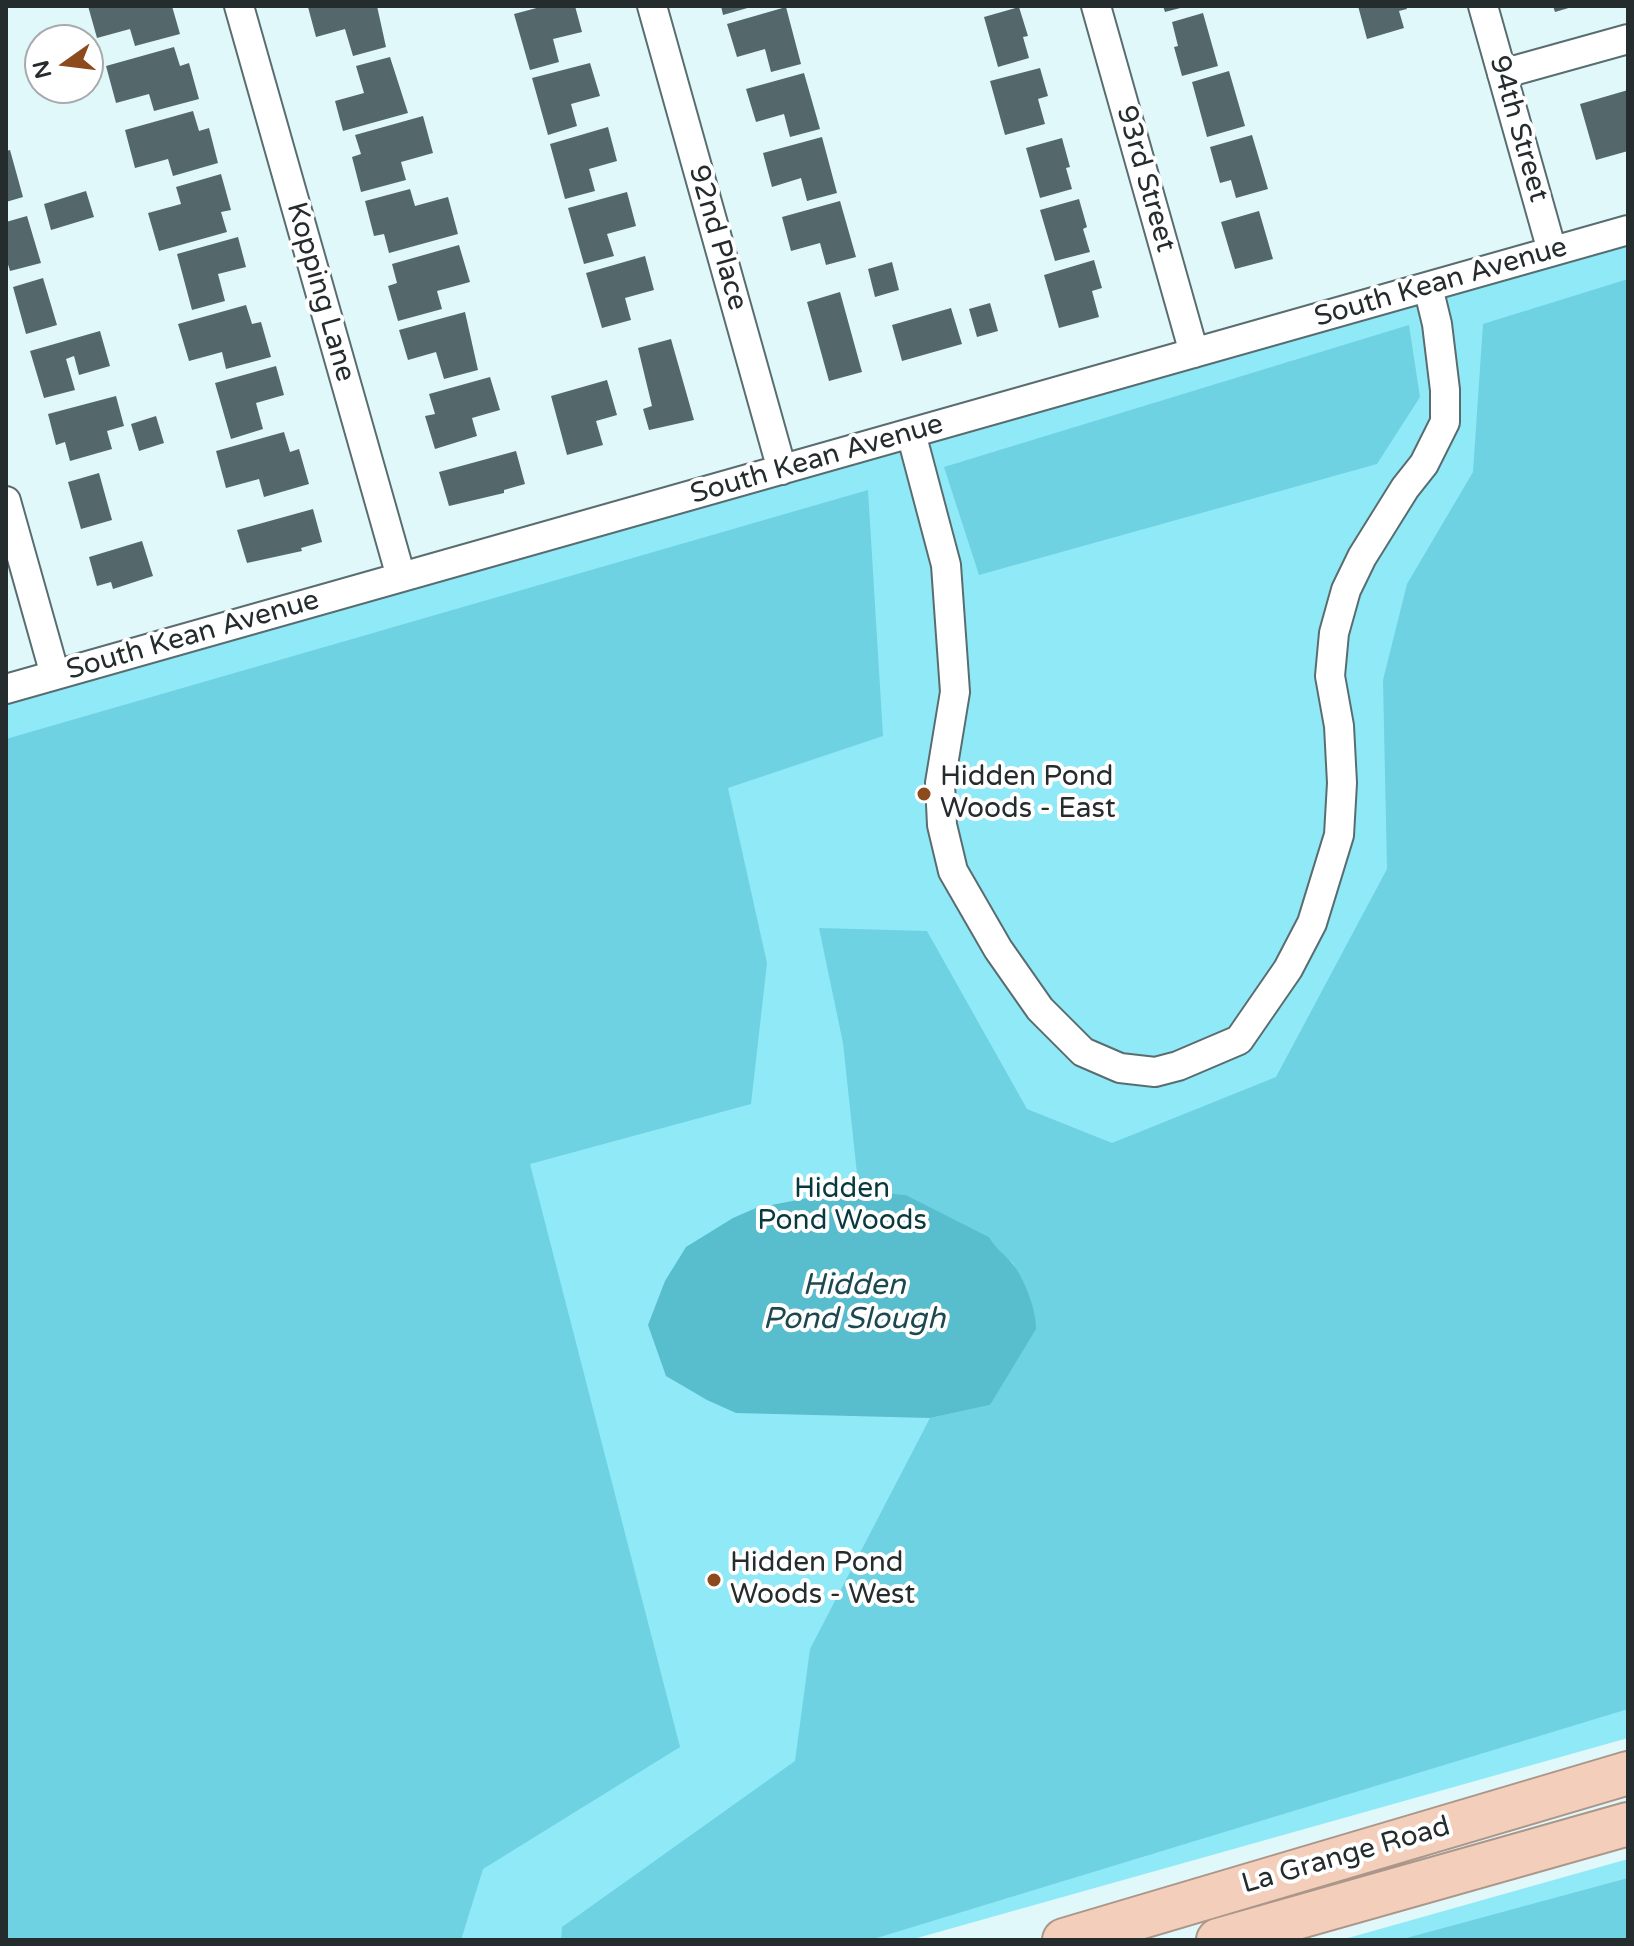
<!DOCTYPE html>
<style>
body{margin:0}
#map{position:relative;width:1634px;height:1946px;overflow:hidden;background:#e1f8fb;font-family:"Varela Round",sans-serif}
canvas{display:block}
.frame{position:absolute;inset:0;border:8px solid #242c2e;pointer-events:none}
.north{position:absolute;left:24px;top:24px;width:80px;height:80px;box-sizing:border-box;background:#fff;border:2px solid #a7abab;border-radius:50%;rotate:256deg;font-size:22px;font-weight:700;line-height:32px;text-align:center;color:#242c2e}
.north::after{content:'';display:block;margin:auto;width:28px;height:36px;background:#8d4a1c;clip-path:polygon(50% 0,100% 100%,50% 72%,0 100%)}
</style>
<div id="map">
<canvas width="1634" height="1946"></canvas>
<div class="frame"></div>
<div class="north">N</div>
</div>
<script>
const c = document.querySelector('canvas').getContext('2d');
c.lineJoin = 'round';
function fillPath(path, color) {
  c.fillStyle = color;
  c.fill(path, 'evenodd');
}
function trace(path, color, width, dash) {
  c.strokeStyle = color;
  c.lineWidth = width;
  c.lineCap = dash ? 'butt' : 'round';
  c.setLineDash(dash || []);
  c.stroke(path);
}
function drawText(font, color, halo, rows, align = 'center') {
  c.font = font + ' "Varela Round",sans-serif';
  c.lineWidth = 8;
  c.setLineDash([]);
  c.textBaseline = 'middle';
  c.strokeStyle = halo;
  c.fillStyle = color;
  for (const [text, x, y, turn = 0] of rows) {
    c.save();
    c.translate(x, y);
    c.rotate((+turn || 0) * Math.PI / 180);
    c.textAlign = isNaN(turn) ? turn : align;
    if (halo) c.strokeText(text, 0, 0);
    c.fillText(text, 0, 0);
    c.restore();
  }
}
fillPath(new Path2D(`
 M 1628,228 L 1628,1738 L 910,1940 L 6,1940 L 6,691 Z
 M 1628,1859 L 1628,1940 L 1341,1940 Z`), '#90e9f6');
fillPath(new Path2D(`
 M 1628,279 L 1628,1709 L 870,1940 L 561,1940 L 562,1927 L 795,1761 L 810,1649 L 930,1418 L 990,1405 L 1030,1299 L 1013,1263 L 994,1247 L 989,1237 L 906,1195 L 859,1192 L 843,1043 L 819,928 L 927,931 L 1027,1109 L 1112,1143 L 1276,1077 L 1387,869 L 1383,680 L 1407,584 L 1473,472 L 1483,324 Z
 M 1409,325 L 1420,397 L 1377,464 L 979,575 L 944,467 Z
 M 868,490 L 883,736 L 728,788 L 767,963 L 751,1104 L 530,1164 L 680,1747 L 483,1869 L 461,1940 L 6,1940 L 6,739 Z
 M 1628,1878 L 1628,1940 L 1399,1940 Z`), '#6ed2e2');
fillPath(new Path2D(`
 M 849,1190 L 906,1195 L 989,1237 C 995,1248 1003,1253 1011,1262 C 1023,1275 1037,1311 1036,1329 L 990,1405 L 930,1418 L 736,1413 L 707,1400 L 666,1376 L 648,1325 L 665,1281 L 686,1247 L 733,1218 L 756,1208 Z`), '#58bdcd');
fillPath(new Path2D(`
 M 88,6 L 172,6 L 180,34 L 135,46 L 130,29 L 97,38 Z
 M 313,6 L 377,6 L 386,47 L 353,56 L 345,29 L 316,37 L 308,7 Z
 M 544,6 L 575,6 L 582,32 L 553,39 L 559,62 L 530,70 L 514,14 Z
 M 721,6 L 751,6 L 751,7 L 723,15 Z
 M 1163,6 L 1184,6 L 1184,7 L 1165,12 Z
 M 1358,6 L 1406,6 L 1407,9 L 1399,11 L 1404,28 L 1367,39 Z
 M 1553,6 L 1572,6 L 1572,7 L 1555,12 Z
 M 786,7 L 801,64 L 771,72 L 765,49 L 737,57 L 727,24 Z
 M 1019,7 L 1028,36 L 1023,37 L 1029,58 L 998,67 L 984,17 Z
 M 1203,13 L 1218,66 L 1182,76 L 1174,47 L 1178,46 L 1172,22 Z
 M 174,47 L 180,66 L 189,63 L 199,99 L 154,111 L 149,94 L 116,103 L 106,66 Z
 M 390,57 L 408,113 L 343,131 L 335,101 L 364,93 L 356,66 Z
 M 590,63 L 600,96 L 571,104 L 577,126 L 548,135 L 532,78 Z
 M 1040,68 L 1048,96 L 1038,99 L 1045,124 L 1005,135 L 990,81 Z
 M 1229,71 L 1245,126 L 1207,137 L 1192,82 Z
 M 804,73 L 820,129 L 790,137 L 784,114 L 756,122 L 746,89 Z
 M 1628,90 L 1628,151 L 1596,160 L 1580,104 Z
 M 193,111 L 199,131 L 209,128 L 218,163 L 173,176 L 168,159 L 135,168 L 125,130 Z
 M 423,116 L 433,153 L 401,162 L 406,180 L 361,192 L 352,157 L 361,154 L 355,135 Z
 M 608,127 L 617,161 L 589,169 L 595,191 L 565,199 L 550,144 Z
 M 1252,135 L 1268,189 L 1236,198 L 1231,180 L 1220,183 L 1210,147 Z
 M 822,137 L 837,193 L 807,201 L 801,178 L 772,187 L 763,153 Z
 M 1062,138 L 1070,167 L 1066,168 L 1072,189 L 1040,198 L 1026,148 Z
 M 10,150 L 23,197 L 6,202 L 6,151 Z
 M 221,174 L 231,210 L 221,212 L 227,232 L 159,251 L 148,213 L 181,204 L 176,187 Z
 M 410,189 L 415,206 L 448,197 L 458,234 L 389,253 L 384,234 L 374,236 L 365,201 Z
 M 86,191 L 94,217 L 51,230 L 44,204 Z
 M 627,192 L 636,226 L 607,234 L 614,256 L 584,264 L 568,208 Z
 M 1079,199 L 1087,227 L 1083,229 L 1090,252 L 1055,261 L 1040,210 Z
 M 840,201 L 856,257 L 826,265 L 820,243 L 791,251 L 782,217 Z
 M 1259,211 L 1273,259 L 1235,269 L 1221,222 Z
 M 27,216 L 41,263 L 10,271 L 6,258 L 6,222 Z
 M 238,237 L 246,267 L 218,274 L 225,301 L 192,310 L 177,254 Z
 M 459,245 L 470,282 L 437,291 L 442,309 L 398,321 L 388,286 L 397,283 L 392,264 Z
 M 645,256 L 654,290 L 625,298 L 631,320 L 602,328 L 586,273 Z
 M 1094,260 L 1102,288 L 1092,291 L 1099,317 L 1059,328 L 1044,275 Z
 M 892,262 L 899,290 L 875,297 L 868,269 Z
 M 43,278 L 57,325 L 26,334 L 13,287 Z
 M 840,292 L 862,372 L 829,381 L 807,302 Z
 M 990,303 L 998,331 L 977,337 L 969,309 Z
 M 246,305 L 252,324 L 261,322 L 271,357 L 226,369 L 222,352 L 189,361 L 178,324 Z
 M 951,308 L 962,344 L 902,361 L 892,325 Z
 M 465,312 L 478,370 L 444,379 L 436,352 L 408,360 L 399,330 Z
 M 100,331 L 110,366 L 79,375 L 74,356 L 66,359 L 75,390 L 44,398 L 30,351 Z
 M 671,339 L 694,420 L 649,430 L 643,409 L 652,406 L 638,348 Z
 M 276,366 L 284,395 L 256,403 L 263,429 L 231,439 L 215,383 Z
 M 490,377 L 500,410 L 472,418 L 477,436 L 435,449 L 425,416 L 435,414 L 429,394 Z
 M 607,380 L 617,415 L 596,421 L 603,445 L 567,455 L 551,396 Z
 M 116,396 L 124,426 L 107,431 L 112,449 L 70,461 L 65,442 L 56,445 L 48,414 Z
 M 156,416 L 164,443 L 139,451 L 131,424 Z
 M 284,432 L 290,452 L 299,449 L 309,484 L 264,497 L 259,479 L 226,488 L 216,451 Z
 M 516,451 L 525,484 L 504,490 L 504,493 L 449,506 L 439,472 Z
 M 99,473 L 112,520 L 81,529 L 68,482 Z
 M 313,509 L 322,542 L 301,548 L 302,551 L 247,563 L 237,530 Z
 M 142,541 L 153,576 L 113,589 L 111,582 L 97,586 L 89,557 Z`), '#54686b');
const minor = new Path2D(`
 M 239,6 L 401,577
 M 652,6 L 782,470
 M 1096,6 L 1194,353
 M 1483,6 L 1552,251
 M 1502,74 L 1628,39
 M 911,433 L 946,565 L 955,692 L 940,783 L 942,825 L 953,871 L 998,949 L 1040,1009 L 1083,1052 L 1120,1068 L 1155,1072 L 1178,1066 L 1239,1040 L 1288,969 L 1312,923 L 1339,835 L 1342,783 L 1339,726 L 1330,676 L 1334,633 L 1346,590 L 1362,557 L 1405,488 L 1424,464 L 1445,422 L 1445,390 L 1437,324 L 1428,287
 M 6,501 L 55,675
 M 6,689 L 1628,230`);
const highway = new Path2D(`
 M 1064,1940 L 1628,1773
 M 1218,1940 L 1628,1824`);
trace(minor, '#596d71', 32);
trace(highway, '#ab968a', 46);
trace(minor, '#fff', 28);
trace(highway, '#f3cfbb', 42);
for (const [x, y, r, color] of [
 [924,794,8,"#8d4a1c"],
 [714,1580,8,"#8d4a1c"]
]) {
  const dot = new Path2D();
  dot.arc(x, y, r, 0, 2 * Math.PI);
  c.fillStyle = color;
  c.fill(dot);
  trace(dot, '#fff', 3);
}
drawText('28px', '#242c2e', '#fff', [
 ["94th Street",1518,129,74],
 ["93rd Street",1145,179,74],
 ["92nd Place",717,238,74],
 ["South Kean Avenue",1441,283,-16],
 ["Kopping Lane",320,292,74],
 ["South Kean Avenue",817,460,-16],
 ["South Kean Avenue",193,636,-16],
 ["La Grange Road",1346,1856,-16]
]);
drawText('28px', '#242c2e', '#fff', [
 ["Hidden Pond",940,778],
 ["Woods - East",940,810],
 ["Hidden Pond",730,1564],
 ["Woods - West",730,1596]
], 'left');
drawText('28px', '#07393f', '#fff', [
 ["Hidden",842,1190],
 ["Pond Woods",842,1222]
]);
drawText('italic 30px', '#1b494f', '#fff', [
 ["Hidden",854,1286],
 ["Pond Slough",854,1320]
]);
</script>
